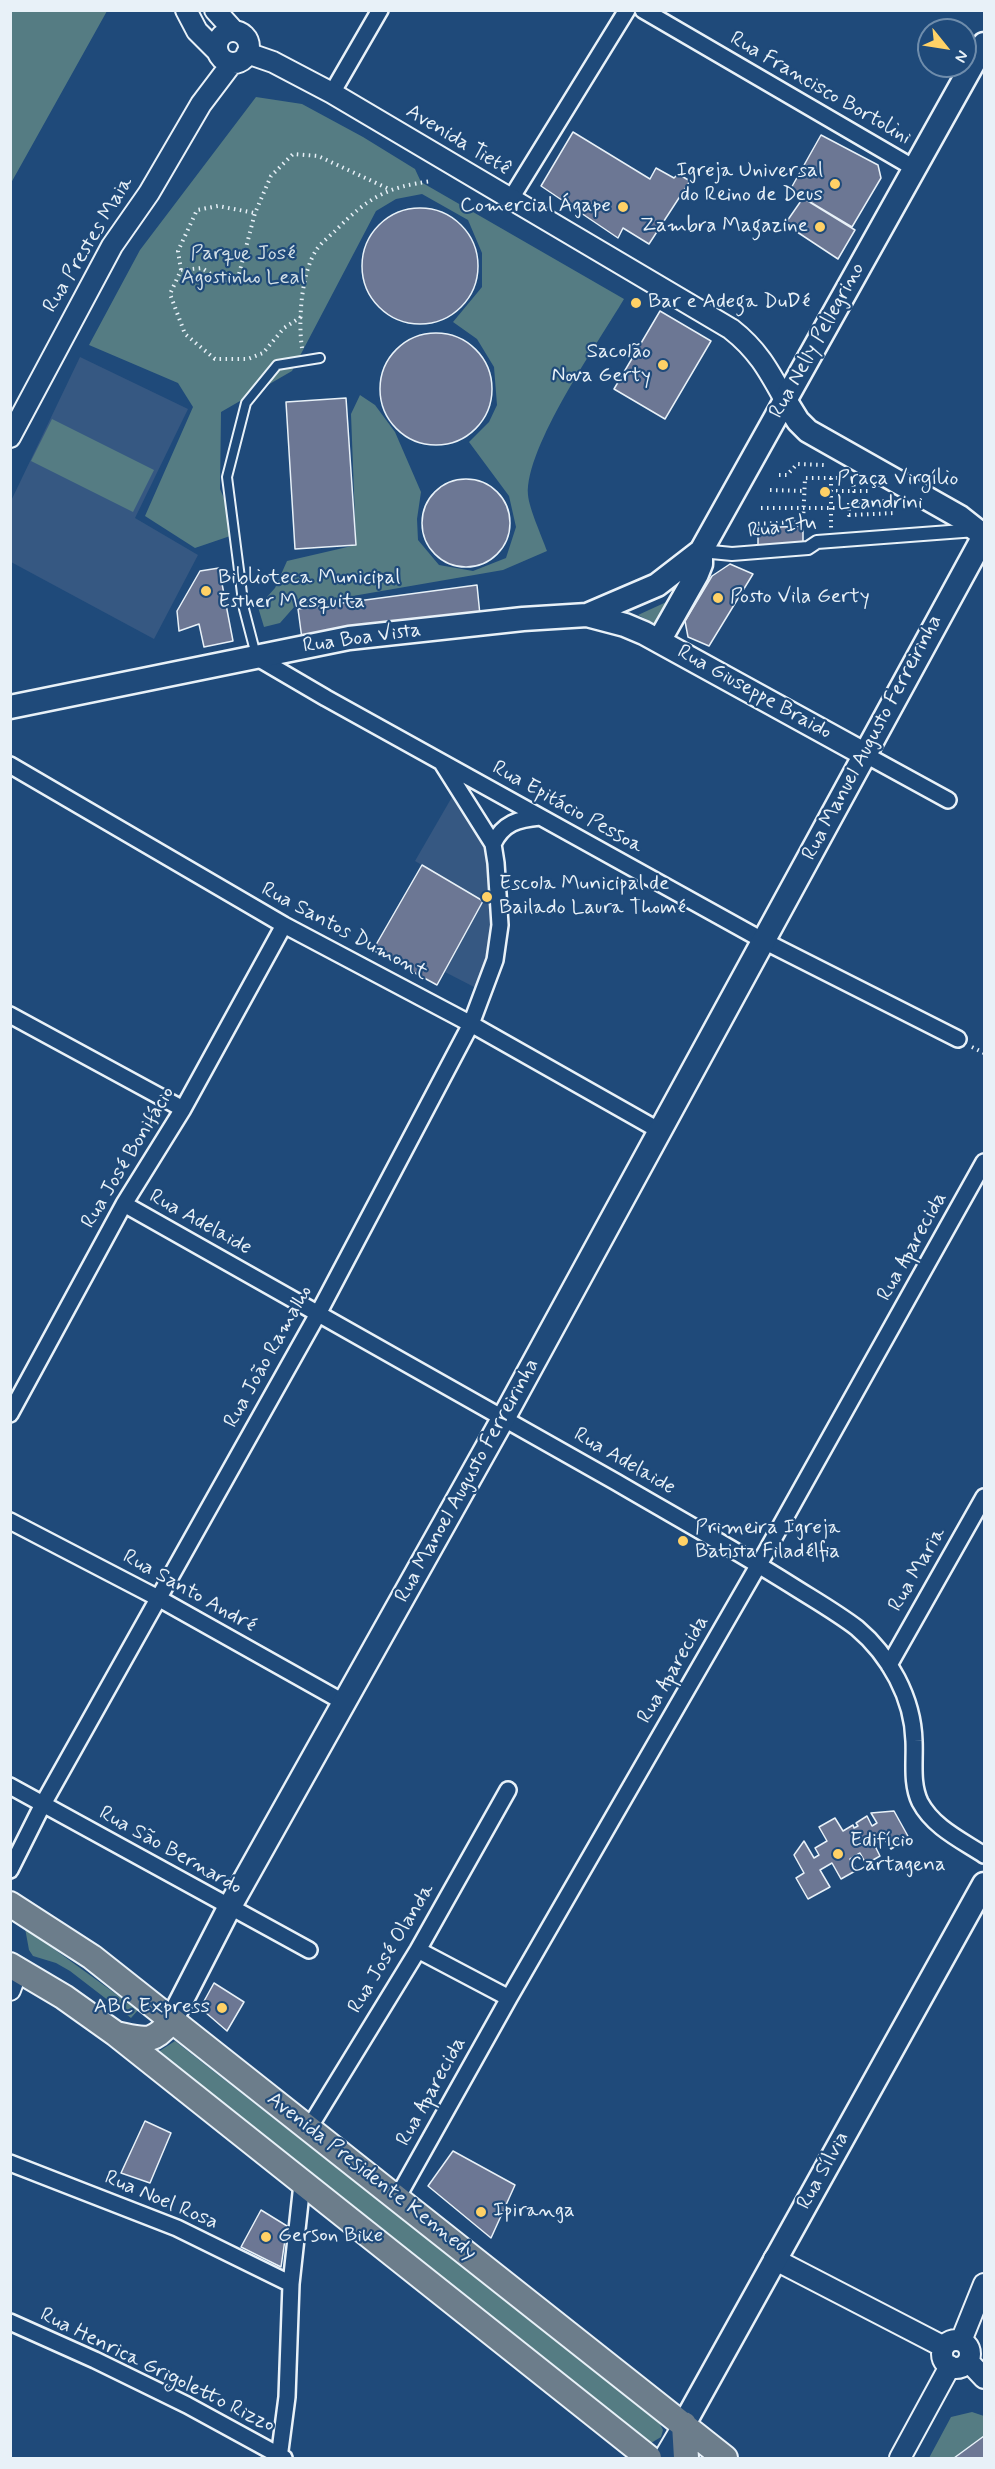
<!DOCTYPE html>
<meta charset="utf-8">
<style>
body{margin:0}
#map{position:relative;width:995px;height:2469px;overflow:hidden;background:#1f4a7a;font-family:Mynerve,sans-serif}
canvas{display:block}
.frame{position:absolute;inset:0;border:12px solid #e8f1f8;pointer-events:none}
.north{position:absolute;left:917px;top:18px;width:60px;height:60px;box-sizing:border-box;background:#1f4a7a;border:2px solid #6f8dac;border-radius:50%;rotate:120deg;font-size:16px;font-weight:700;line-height:24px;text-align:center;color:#e8f1f8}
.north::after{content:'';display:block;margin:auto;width:21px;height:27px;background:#ffd166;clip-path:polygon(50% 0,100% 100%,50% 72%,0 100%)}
</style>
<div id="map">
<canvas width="995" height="2469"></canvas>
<div class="frame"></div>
<div class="north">N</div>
</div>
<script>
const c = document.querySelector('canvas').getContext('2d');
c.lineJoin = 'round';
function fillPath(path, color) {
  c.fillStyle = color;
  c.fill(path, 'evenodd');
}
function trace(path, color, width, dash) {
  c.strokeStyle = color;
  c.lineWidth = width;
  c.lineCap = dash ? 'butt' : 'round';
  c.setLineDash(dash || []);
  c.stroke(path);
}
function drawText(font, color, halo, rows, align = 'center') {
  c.font = font + ' Mynerve,sans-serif';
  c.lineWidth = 4.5;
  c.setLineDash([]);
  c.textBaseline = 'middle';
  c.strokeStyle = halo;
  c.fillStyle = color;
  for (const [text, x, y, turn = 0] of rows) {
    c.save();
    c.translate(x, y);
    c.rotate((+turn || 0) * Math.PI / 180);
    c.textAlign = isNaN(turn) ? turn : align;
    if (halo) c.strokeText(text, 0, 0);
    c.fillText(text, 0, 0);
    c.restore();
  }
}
fillPath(new Path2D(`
 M 80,357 L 188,409 L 135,518 L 198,555 L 154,639 L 11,562 L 10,503 Z
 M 452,797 L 482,841 L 497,893 L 494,933 L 478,989 L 445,972 L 483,901 L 415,861 Z`), '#365882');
fillPath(new Path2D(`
 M 11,10 L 107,11 L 11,183 L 10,11 Z
 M 256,97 L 302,104 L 363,137 L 415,169 L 421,182 L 624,299 C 598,343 525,447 528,495 C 529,508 542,537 547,551 L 503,570 L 295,606 L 280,623 L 264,627 L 258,607 L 275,588 L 287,561 L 356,545 L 351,414 L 360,395 L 375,405 L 395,432 L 421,492 L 417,519 L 418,540 L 439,565 L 473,571 L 506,558 L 516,527 L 509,496 L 469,442 L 489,422 L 497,405 L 494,367 L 477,339 L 453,322 L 482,287 L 482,253 L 468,220 L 422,194 L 396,199 L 376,211 L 292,371 L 221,412 L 220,489 L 239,533 L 195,548 L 145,516 L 193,407 L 178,383 L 89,345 L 140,250 Z
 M 52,419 L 154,470 L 133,512 L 31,461 Z
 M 673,599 L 659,626 L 638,615 Z
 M 25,1928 L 138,2010 L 131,2018 L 70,1971 L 56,1963 L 33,1956 L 29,1950 Z
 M 175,2041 L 658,2420 L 663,2430 L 661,2437 L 651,2443 L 158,2052 Z
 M 972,2412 L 984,2416 L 984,2458 L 929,2458 L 951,2417 Z`), '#557c83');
const building = new Path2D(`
 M 573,132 L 650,179 L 656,168 L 674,178 L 678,174 L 690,181 L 649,244 L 623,228 L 618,238 L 541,186 Z
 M 821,135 L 878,165 L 881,178 L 852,227 L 790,190 Z
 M 803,198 L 855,230 L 838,259 L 785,224 Z
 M362 266a58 58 0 1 1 116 0a58 58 0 1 1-116 0Z
 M 660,311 L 711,341 L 665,419 L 614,389 Z
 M380 389a56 56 0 1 1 112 0a56 56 0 1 1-112 0Z
 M 346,398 L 356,545 L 295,549 L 286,402 Z
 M422 523a44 44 0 1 1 88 0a44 44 0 1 1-88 0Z
 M 803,526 L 803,545 L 758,547 L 758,528 Z
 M 730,564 L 753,574 L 709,646 L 688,637 L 685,621 L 712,576 Z
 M 219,568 L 233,641 L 204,647 L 199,624 L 179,631 L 177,611 L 200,571 Z
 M 477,585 L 480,615 L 302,639 L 298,609 Z
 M 422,865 L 483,901 L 437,985 L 373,950 Z
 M 894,1811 L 909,1838 L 891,1849 L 884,1838 L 874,1844 L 880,1856 L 866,1864 L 860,1853 L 850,1859 L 857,1870 L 841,1879 L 832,1863 L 820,1870 L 830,1887 L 808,1899 L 796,1878 L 804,1873 L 794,1855 L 804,1841 L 814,1858 L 819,1855 L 815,1848 L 827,1841 L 819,1827 L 835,1818 L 843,1831 L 853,1825 L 854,1828 L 858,1826 L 856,1823 L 867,1816 L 872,1826 L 877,1823 L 871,1813 Z
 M 214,1983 L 244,2002 L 227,2031 L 205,2012 L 203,2003 Z
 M 145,2121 L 171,2133 L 150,2183 L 121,2173 Z
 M 453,2151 L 515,2185 L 491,2238 L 428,2186 Z
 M 261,2210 L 287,2226 L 281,2267 L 241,2247 Z
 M 984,2436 L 984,2458 L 954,2458 Z`);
fillPath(building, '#6c7794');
trace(building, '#e8f1f8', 1.5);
const service = new Path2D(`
 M 256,655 L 244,609 L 227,477 L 246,403 L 277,365 L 320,358`);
const pedestrian = new Path2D(`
 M 701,551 L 732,554 L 808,548 L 817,542 L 976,530`);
const minor = new Path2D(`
 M 643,10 L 914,168
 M 332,93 L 380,10
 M 510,200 L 627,10
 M 256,657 L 326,698 L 764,941 L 958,1039
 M 864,754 L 948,800
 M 10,765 L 284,925 L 471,1024 L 660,1131
 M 493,844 C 503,823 518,819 540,817
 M 10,1015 L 183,1109
 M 124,1204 C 288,1295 452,1388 616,1482 C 674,1516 734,1549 791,1585 C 813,1599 836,1612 857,1628 C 889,1655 913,1698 914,1741 C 915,1761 911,1783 920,1802 C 933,1827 961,1840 984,1855
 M 10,1414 L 124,1204 L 183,1109 L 284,925
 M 10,1521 L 158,1598 L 345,1703
 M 889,1665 L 984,1497
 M 10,1786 L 309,1950
 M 10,1870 L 43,1804 L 319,1312 L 471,1024 L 495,960 L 500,925 L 496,863 L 493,844 L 442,763
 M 418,1950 L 509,1998
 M 309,2128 L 418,1950 L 508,1790
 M 10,2163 L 177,2228 L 291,2284
 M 397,2198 L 509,1998 L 766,1552 L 984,1162
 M 10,2322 L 95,2360 L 187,2405 L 284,2458
 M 279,2458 L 287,2397 L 291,2284 L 302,2184`);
const tertiary = new Path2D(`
 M 186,10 L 197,31 L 218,52
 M 215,10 L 234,31
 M217 47a16 16 0 1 1 32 0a16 16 0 1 1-32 0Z
 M 247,53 L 273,62 L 332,93 L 731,329 C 758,350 769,371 785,400
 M 10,437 L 112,246 L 149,193 L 201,104 L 232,63
 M 10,1990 L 18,1968
 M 774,2259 L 944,2347
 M942 2354a14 14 0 1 1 28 0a14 14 0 1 1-28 0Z
 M 961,2341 L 984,2284
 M 968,2361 L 984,2378
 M 664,2458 L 684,2424
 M 900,2458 L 950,2366`);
const secondary = new Path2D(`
 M 785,400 L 798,421 L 808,431 L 960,517 L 984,536
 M 587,615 L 625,625 L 644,633 L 864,754
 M 659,641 L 697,574 L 701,564 L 701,551 L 984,44
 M 10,707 L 349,638 L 523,619 L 587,615 L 657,585 L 701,551
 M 171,2021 L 229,1908 L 504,1417 L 984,536
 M 684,2424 L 984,1884`);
const primary = new Path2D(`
 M 10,1904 L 92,1957 L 725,2458
 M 10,1965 L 64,1997 L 116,2034 L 649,2458
 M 116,2034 C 144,2040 152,2045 171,2021
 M 684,2424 L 686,2458`);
trace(service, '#e8f1f8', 12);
trace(pedestrian, '#e8f1f8', 16);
trace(minor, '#e8f1f8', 20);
trace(tertiary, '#e8f1f8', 24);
trace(secondary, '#e8f1f8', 27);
trace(primary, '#e8f1f8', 28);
trace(new Path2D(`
 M 181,270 L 178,251 L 197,210 L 218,206 L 255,213
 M 301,317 L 284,328 L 263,353 L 248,359 L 215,359 L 185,334 L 170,294 L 181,270 L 202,268 L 221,281 L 238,278 L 255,213 L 271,176 L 293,154 L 318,156 L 389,189
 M 302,348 C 298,322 301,272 317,249 C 322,242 330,236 336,230 C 368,198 386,187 432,181
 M 779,475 L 787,475 L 797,464 L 824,465
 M 831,478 L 831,528
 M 853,479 L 854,491 L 871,491
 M 770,490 L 805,491
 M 830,491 L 854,491
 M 890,501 L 849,502 L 849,515 L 895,513
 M 761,508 L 849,508
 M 752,524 L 803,522 L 805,478 L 847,478
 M 972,1047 L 984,1053`), '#e8f1f8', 4, [1.5, 4.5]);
trace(service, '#1f4a7a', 8);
trace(pedestrian, '#1f4a7a', 12);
trace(minor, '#1f4a7a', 15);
trace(tertiary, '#1f4a7a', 20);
trace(secondary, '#1f4a7a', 22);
trace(primary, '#6c7d8b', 24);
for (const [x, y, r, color] of [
 [835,184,6,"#ffd166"],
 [623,207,6,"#ffd166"],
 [820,227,6,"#ffd166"],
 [636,303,6,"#ffd166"],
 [663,365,6,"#ffd166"],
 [825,492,6,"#ffd166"],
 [206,591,6,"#ffd166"],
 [718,598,6,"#ffd166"],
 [487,897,6,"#ffd166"],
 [683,1541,6,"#ffd166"],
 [838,1854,6,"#ffd166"],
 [222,2008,6,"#ffd166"],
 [481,2212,6,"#ffd166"],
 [266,2237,6,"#ffd166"]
]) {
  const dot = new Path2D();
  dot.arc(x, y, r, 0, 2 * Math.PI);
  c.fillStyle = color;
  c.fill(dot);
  trace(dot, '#1f4a7a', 2);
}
drawText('21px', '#e8f1f8', '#1f4a7a', [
 ["Rua Francisco Bortolini",820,89,30],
 ["Avenida Tietê",458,141,31],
 ["Rua Prestes Maia",89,245,-59],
 ["Rua Nelly Pellegrino",818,341,-61],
 ["Rua Itu",782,528,-8],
 ["Rua Boa Vista",362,639,-8],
 ["Rua Giuseppe Braido",754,693,29],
 ["Rua Manuel Augusto Ferreirinha",873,738,-62],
 ["Rua Epitácio Pessoa",567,808,29],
 ["Rua Santos Dumont",344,932,28],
 ["Rua José Bonifácio",129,1158,-59],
 ["Rua Adelaide",200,1223,29],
 ["Rua Aparecida",913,1247,-61],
 ["Rua João Ramalho",269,1357,-61],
 ["Rua Adelaide",624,1462,30],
 ["Rua Manoel Augusto Ferreirinha",468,1481,-61],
 ["Rua Maria",918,1570,-60],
 ["Rua Santo André",189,1592,29],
 ["Rua Aparecida",674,1670,-60],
 ["Rua São Bernardo",170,1851,29],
 ["Rua José Olanda",392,1949,-59],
 ["Rua Aparecida",432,2092,-61],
 ["Rua Sílvia",824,2171,-61],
 ["Avenida Presidente Kennedy",371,2177,38],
 ["Rua Noel Rosa",161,2201,23],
 ["Rua Henrica Grigoletto Rizzo",157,2371,26]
]);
drawText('21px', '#e8f1f8', '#1f4a7a', [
 ["Igreja Universal",823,172,"right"],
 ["do Reino de Deus",823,196,"right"],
 ["Comercial Ágape",611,207,"right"],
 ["Zambra Magazine",808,227,"right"],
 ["Bar e Adega DuDé",648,303],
 ["Sacolão",651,353,"right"],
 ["Nova Gerty",651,377,"right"],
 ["Praça Virgílio",837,480],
 ["Leandrini",837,504],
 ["Biblioteca Municipal",218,579],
 ["Esther Mesquita",218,603],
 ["Posto Vila Gerty",730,598],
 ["Escola Municipal de",499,885],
 ["Bailado Laura Thomé",499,909],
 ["Primeira Igreja",695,1529],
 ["Batista Filadélfia",695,1553],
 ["Edifício",850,1842],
 ["Cartagena",850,1866],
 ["ABC Express",210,2008,"right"],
 ["Ipiranga",493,2212],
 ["Gerson Bike",278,2237]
], 'left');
drawText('21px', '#d2dfe6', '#1f4a7a', [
 ["Parque José",243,255],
 ["Agostinho Leal",243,279]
]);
</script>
